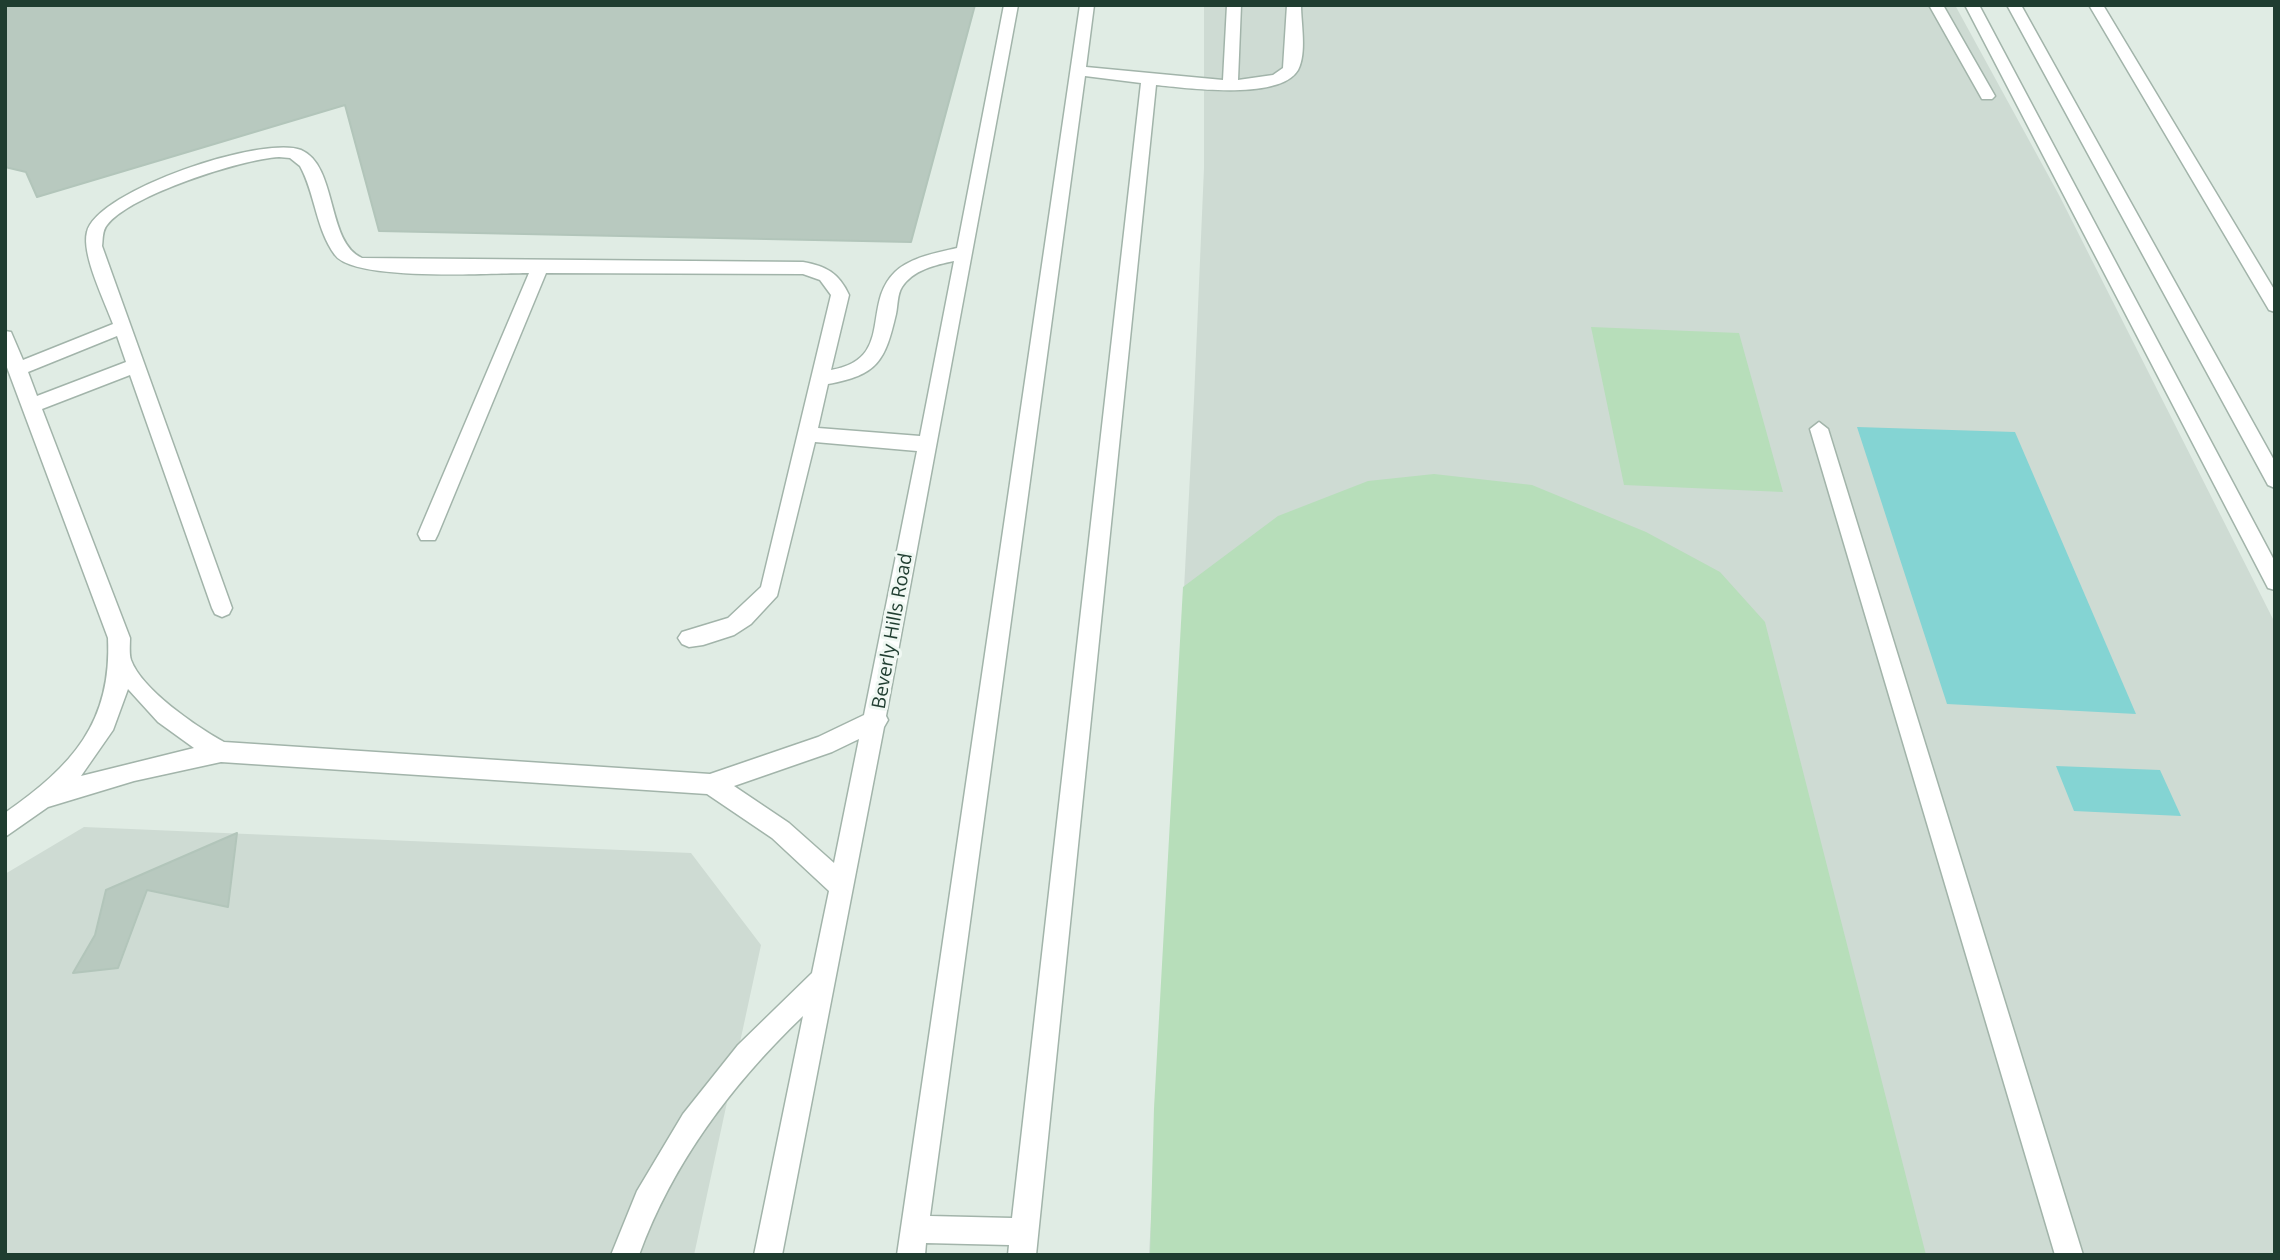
<!DOCTYPE html>
<style>
body{margin:0}
#map{position:relative;width:2280px;height:1260px;overflow:hidden;background:#e0ece4;font-family:"Open Sans",sans-serif}
canvas{display:block}
.frame{position:absolute;inset:0;border:7px solid #1f3d30;pointer-events:none}
</style>
<div id="map">
<canvas width="2280" height="1260"></canvas>
<div class="frame"></div>
</div>
<script>
const c = document.querySelector('canvas').getContext('2d');
c.lineJoin = 'round';
function fillPath(path, color) {
  c.fillStyle = color;
  c.fill(path, 'evenodd');
}
function trace(path, color, width, dash) {
  c.strokeStyle = color;
  c.lineWidth = width;
  c.lineCap = dash ? 'butt' : 'round';
  c.setLineDash(dash || []);
  c.stroke(path);
}
function drawText(font, color, halo, rows, align = 'center') {
  c.font = font + ' "Open Sans",sans-serif';
  c.lineWidth = 6;
  c.setLineDash([]);
  c.textBaseline = 'middle';
  c.strokeStyle = halo;
  c.fillStyle = color;
  for (const [text, x, y, turn = 0] of rows) {
    c.save();
    c.translate(x, y);
    c.rotate((+turn || 0) * Math.PI / 180);
    c.textAlign = isNaN(turn) ? turn : align;
    if (halo) c.strokeText(text, 0, 0);
    c.fillText(text, 0, 0);
    c.restore();
  }
}
fillPath(new Path2D(`
 M 1204,5 L 1955,5 L 2059,195 L 2275,623 L 2275,1255 L 1149,1255 L 1194,399 L 1204,168 Z
 M 84,827 L 691,853 L 761,945 L 694,1255 L 5,1255 L 5,874 Z`), '#cedbd3');
fillPath(new Path2D(`
 M 1591,327 L 1739,333 L 1783,492 L 1624,485 Z
 M 1434,474 L 1532,485 L 1646,532 L 1720,572 L 1765,622 L 1926,1255 L 1150,1255 L 1154,1108 L 1183,587 L 1278,516 L 1368,481 Z`), '#b7deba');
fillPath(new Path2D(`
 M 1857,427 L 2015,432 L 2136,714 L 1947,704 Z
 M 2056,766 L 2160,770 L 2181,816 L 2074,811 Z`), '#84d4d3');
const building = new Path2D(`
 M 6,5 L 975,5 L 911,242 L 379,231 L 345,105 L 37,197 L 26,172 L 5,167 Z
 M 237,833 L 228,907 L 147,890 L 118,968 L 73,973 L 95,935 L 106,890 Z`);
fillPath(building, '#b8c9bf');
trace(building, '#b2c5ba', 2);
const minor = new Path2D(`
 M 1004,5 L 1018,5 L 886,716 L 888,720 L 884,727 L 782,1255 L 754,1255 L 803,1016 C 732,1084 673,1162 639,1255 L 611,1255 L 637,1191 L 683,1114 L 738,1045 L 812,973 L 829,891 L 772,838 L 707,794 L 221,762 L 134,781 L 48,807 L 5,837 L 5,813 C 72,766 112,723 108,638 L 5,362 L 5,331 L 11,332 L 23,360 L 113,324 C 105,302 81,254 87,232 C 97,190 264,135 301,150 C 338,166 326,242 362,258 L 803,262 C 826,266 839,273 849,295 L 831,370 C 895,359 861,305 895,272 C 911,257 936,253 957,248 ZM 279,157 L 290,158 L 300,166 C 315,193 316,230 335,255 C 354,282 493,273 529,273 L 418,534 L 421,540 L 435,540 L 438,534 L 546,273 L 803,274 L 820,280 L 831,295 L 761,587 L 728,618 L 682,632 L 678,638 L 682,644 L 689,647 L 703,645 L 734,635 L 751,624 L 777,596 L 815,442 L 917,451 L 864,715 L 818,737 L 710,774 L 224,742 C 197,727 142,690 131,660 C 129,654 130,644 130,638 L 42,409 L 130,375 L 212,608 L 215,614 L 222,617 L 229,614 L 232,608 L 102,246 C 103,239 102,231 107,225 C 130,195 242,159 279,157 ZM 954,261 L 920,436 L 818,428 L 828,384 C 878,375 885,361 896,314 C 898,305 897,295 902,287 C 913,270 935,265 954,261 ZM 117,336 L 126,362 L 37,396 L 28,372 ZM 128,689 L 158,722 L 194,748 L 81,776 L 113,730 ZM 859,739 L 834,863 L 789,823 L 734,786 L 832,752 Z
 M 1080,5 L 1094,5 L 1086,67 L 1223,80 L 1227,5 L 1241,5 L 1238,80 L 1273,75 L 1283,68 L 1287,5 L 1301,5 C 1301,24 1307,53 1298,70 C 1280,101 1186,88 1156,85 L 1036,1255 L 1008,1255 L 1009,1245 L 926,1243 L 925,1255 L 897,1255 ZM 1085,76 L 1141,83 L 1012,1218 L 930,1216 Z
 M 1929,5 L 1943,5 L 1995,96 L 1992,99 L 1982,99 Z
 M 1965,5 L 1979,5 L 2275,562 L 2275,590 L 2268,588 Z
 M 2007,5 L 2021,5 L 2275,462 L 2275,488 L 2268,485 Z
 M 2089,5 L 2103,5 L 2275,291 L 2275,312 L 2269,310 Z
 M 1819,422 L 1828,429 L 2083,1255 L 2055,1255 L 1810,429 Z`);
trace(minor, '#a2b4aa', 3);
fillPath(minor, '#fff');
drawText('19px', '#1f3d30', '#f0f8f3', [
 ["Beverly Hills Road",893,631,-80]
]);
</script>
